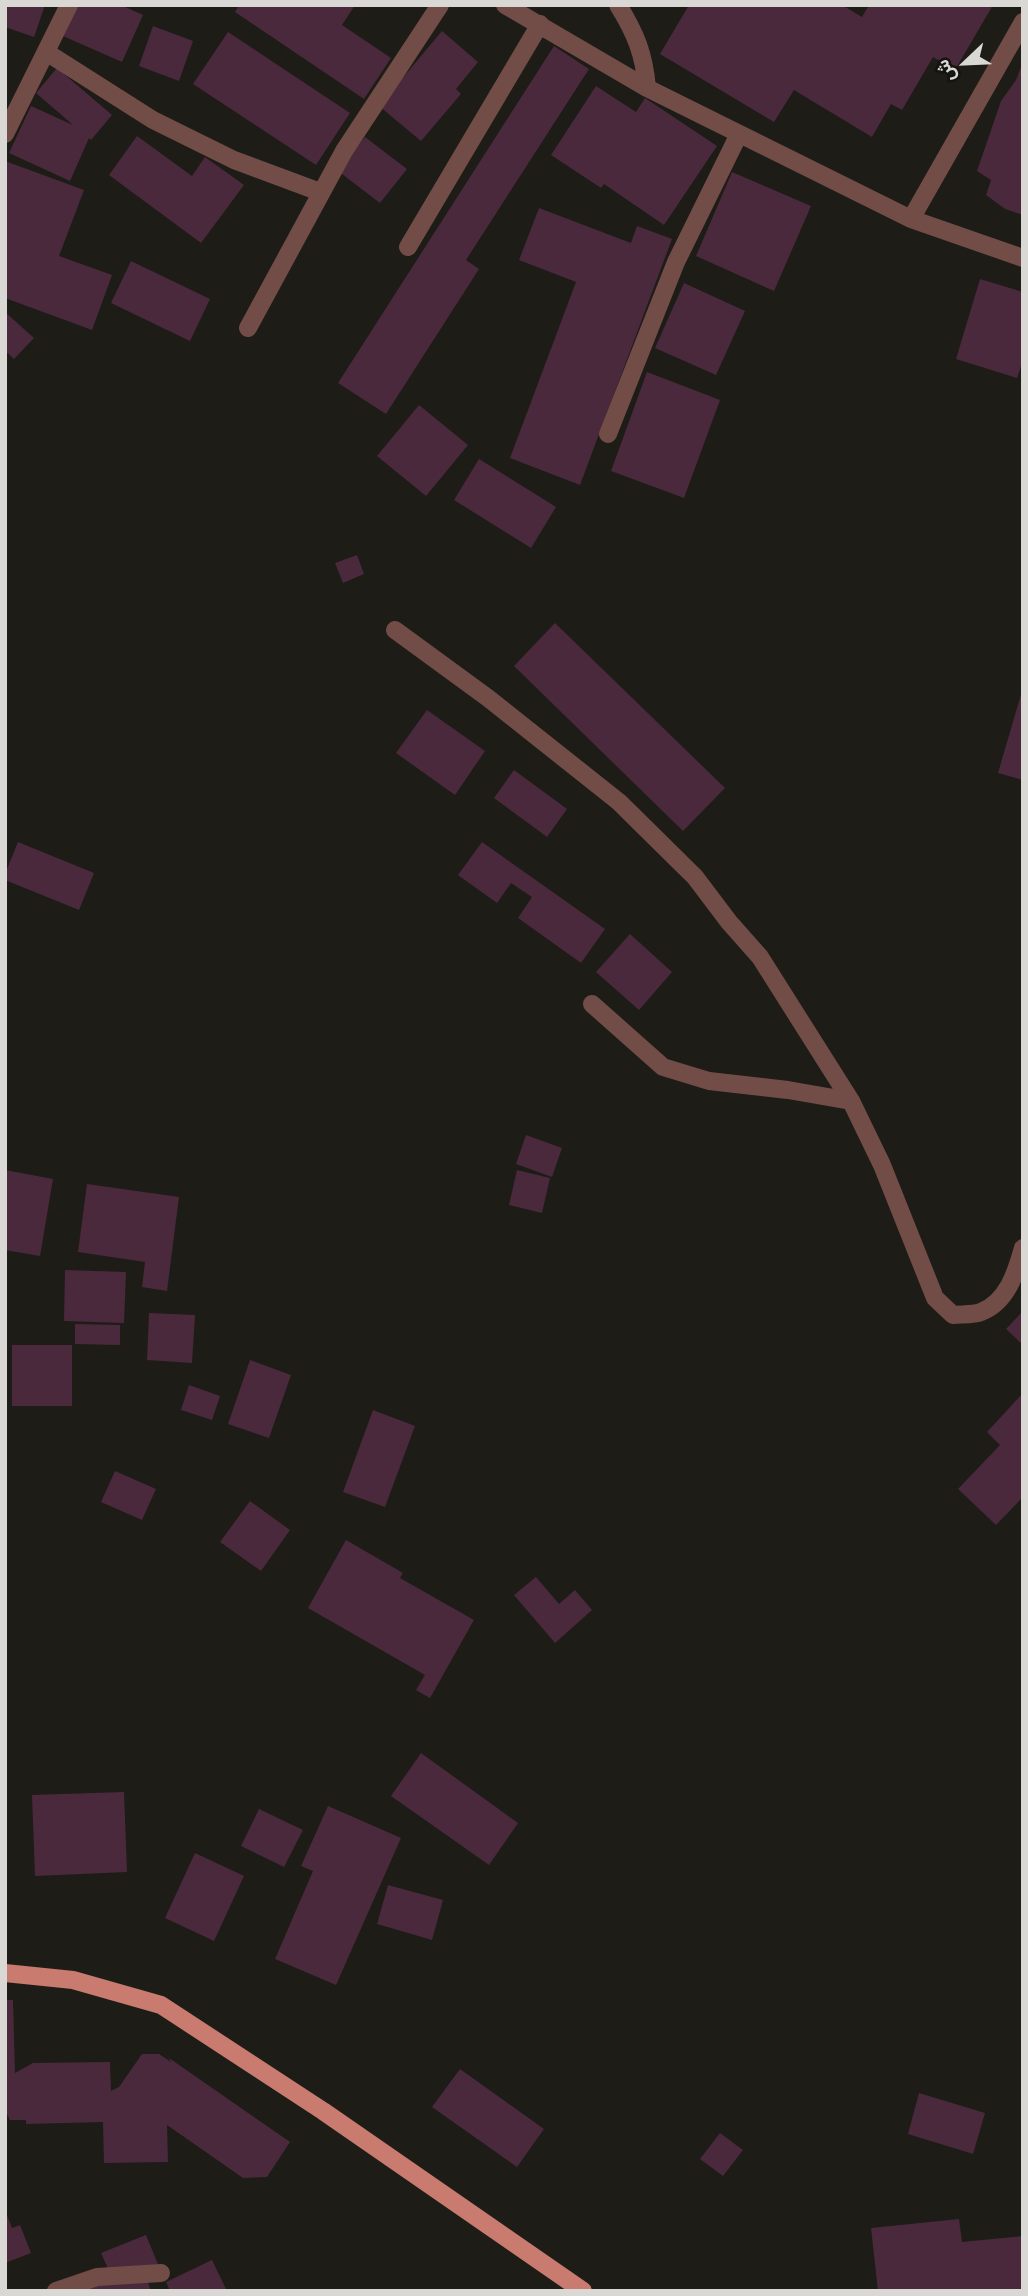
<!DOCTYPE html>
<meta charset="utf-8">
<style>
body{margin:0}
#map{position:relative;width:1028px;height:2296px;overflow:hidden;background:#1d1c17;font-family:"Nunito Sans",Vazirmatn,sans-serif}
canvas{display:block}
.frame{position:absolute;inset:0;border:7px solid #d9d8d5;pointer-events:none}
.north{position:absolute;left:930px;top:28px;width:70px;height:70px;-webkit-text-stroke:5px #14130f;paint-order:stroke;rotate:247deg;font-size:19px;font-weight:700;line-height:28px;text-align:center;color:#d9d8d5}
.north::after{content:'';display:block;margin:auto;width:24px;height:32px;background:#d9d8d5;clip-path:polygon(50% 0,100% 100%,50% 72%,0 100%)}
</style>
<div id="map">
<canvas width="1028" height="2296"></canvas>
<div class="frame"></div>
<div class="north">ش</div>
</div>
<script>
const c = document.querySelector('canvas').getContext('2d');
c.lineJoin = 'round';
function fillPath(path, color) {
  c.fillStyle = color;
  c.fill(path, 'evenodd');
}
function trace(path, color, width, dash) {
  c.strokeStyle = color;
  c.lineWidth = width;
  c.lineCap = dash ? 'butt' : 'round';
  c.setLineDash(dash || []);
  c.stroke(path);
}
fillPath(new Path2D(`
 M 5,5 L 45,5 L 34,37 L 5,27 Z
 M 76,5 L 121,5 L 143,15 L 122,62 L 63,36 Z
 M 233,5 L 355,5 L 342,25 L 391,58 L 364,99 L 235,12 L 238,7 Z
 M 689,5 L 842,5 L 862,17 L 869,5 L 993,5 L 955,70 L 933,57 L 902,110 L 891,104 L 872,137 L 794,90 L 774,122 L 660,54 Z
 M 153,26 L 193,41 L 179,81 L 139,66 Z
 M 442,31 L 478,62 L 456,89 L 461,94 L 421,141 L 379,106 Z
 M 228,32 L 350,113 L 316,165 L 193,84 Z
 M 554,46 L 589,69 L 466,260 L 479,269 L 386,414 L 338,383 Z
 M 1023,62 L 1023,215 L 1005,209 L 986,195 L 991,180 L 977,171 L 1001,101 L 1016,80 Z
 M 57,68 L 112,115 L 91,140 L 89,138 L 70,181 L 9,153 L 31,106 L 73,125 L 36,93 Z
 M 596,86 L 636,112 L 645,98 L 717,146 L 664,225 L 604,184 L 601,188 L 551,155 Z
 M 137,136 L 192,176 L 205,157 L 244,185 L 201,243 L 109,175 Z
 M 365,137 L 407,169 L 380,203 L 338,171 Z
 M 5,161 L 84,190 L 59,256 L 112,275 L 92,330 L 5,298 Z
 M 732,172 L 811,206 L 774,291 L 696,256 Z
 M 539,208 L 631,243 L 637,226 L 672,239 L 580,485 L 510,458 L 576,282 L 519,260 Z
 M 131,261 L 210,299 L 190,341 L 111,303 Z
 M 980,279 L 1023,292 L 1023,360 L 1017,378 L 956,359 Z
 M 684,283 L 745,311 L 716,375 L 655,348 Z
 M 5,312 L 34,338 L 14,359 L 5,351 Z
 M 647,372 L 720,400 L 684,498 L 611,471 Z
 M 419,405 L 468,445 L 426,496 L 377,456 Z
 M 479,459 L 556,507 L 531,548 L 454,500 Z
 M 357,555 L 364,574 L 343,583 L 335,563 Z
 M 555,623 L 725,788 L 683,831 L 514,666 Z
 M 1022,691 L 1023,691 L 1023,780 L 998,773 Z
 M 427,710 L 485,751 L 455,795 L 396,753 Z
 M 514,770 L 567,809 L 547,837 L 494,798 Z
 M 18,842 L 94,873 L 79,910 L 5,880 L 5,874 Z
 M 482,842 L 605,929 L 581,963 L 518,918 L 532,897 L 511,883 L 497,903 L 458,875 Z
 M 630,934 L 672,972 L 639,1010 L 596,972 Z
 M 526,1135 L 562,1148 L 552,1177 L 516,1164 Z
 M 5,1170 L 53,1179 L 40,1256 L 5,1250 Z
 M 517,1170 L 550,1178 L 542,1213 L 509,1205 Z
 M 87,1184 L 179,1197 L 167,1291 L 142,1287 L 145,1262 L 78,1252 Z
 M 65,1270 L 126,1272 L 124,1323 L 64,1321 Z
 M 1023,1311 L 1023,1345 L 1006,1329 Z
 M 149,1313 L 195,1315 L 192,1363 L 147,1360 Z
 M 75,1324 L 120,1325 L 120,1345 L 75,1344 Z
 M 12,1345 L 72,1345 L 72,1406 L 12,1406 Z
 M 250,1360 L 291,1375 L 269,1438 L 228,1424 Z
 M 189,1385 L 220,1396 L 212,1420 L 181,1410 Z
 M 1023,1393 L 1023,1497 L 996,1525 L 958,1489 L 1000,1445 L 987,1432 Z
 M 373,1410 L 415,1426 L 385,1507 L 343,1492 Z
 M 115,1471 L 156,1489 L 142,1520 L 101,1502 Z
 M 250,1501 L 290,1530 L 261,1571 L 220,1542 Z
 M 346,1540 L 403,1573 L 400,1578 L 474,1620 L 430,1698 L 416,1690 L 425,1675 L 308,1608 Z
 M 536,1577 L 559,1604 L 575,1590 L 592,1610 L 555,1643 L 514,1595 Z
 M 421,1753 L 518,1823 L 489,1865 L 391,1796 Z
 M 124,1792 L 127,1872 L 35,1876 L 32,1795 Z
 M 328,1806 L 401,1838 L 336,1985 L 275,1959 L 313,1871 L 301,1866 Z
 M 259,1809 L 303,1830 L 284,1867 L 241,1846 Z
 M 195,1853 L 244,1876 L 214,1941 L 165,1918 Z
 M 388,1885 L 443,1900 L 432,1940 L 377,1924 Z
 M 5,2000 L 13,2000 L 15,2073 L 33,2063 L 110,2062 L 111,2091 L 119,2087 L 142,2054 L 159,2054 L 171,2062 L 169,2058 L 290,2142 L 267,2177 L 243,2178 L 167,2125 L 168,2162 L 104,2163 L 103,2122 L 26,2124 L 26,2120 L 10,2120 L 5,2110 Z
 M 460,2069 L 544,2129 L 517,2167 L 432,2107 Z
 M 919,2093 L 985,2113 L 973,2154 L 908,2134 Z
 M 720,2133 L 743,2150 L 723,2176 L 700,2159 Z
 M 5,2210 L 12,2228 L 20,2225 L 31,2253 L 5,2263 Z
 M 959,2219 L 962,2242 L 1023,2236 L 1023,2290 L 878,2291 L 871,2228 Z
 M 146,2235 L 162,2274 L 147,2279 L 151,2291 L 73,2291 L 109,2271 L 101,2253 Z
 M 212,2260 L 227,2291 L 170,2291 L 166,2282 Z`), '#4a293c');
trace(new Path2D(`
 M 505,5 L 647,88 L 911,219 L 1023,258
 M 618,5 C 636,34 644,54 647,88
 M 46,52 L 153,120 L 234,160 L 320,192
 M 5,134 L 69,5
 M 911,219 L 1023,22
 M 408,247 L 540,24
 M 248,328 L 344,151 L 440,5
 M 608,434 L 676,262 L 739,134
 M 395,630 L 488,698 L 619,802 L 695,877 L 729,922 L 760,957 L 851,1101 L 882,1165 L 935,1298 L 953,1315 C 962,1314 973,1315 981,1312 C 1007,1302 1016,1273 1023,1248
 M 592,1004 L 663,1067 L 709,1081 L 788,1090 L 851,1101
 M 56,2291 L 97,2277 L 161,2273`), '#724c47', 18);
trace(new Path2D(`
 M 5,1973 L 73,1980 L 161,2005 L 323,2111 L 583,2291`), '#c97b70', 18);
</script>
